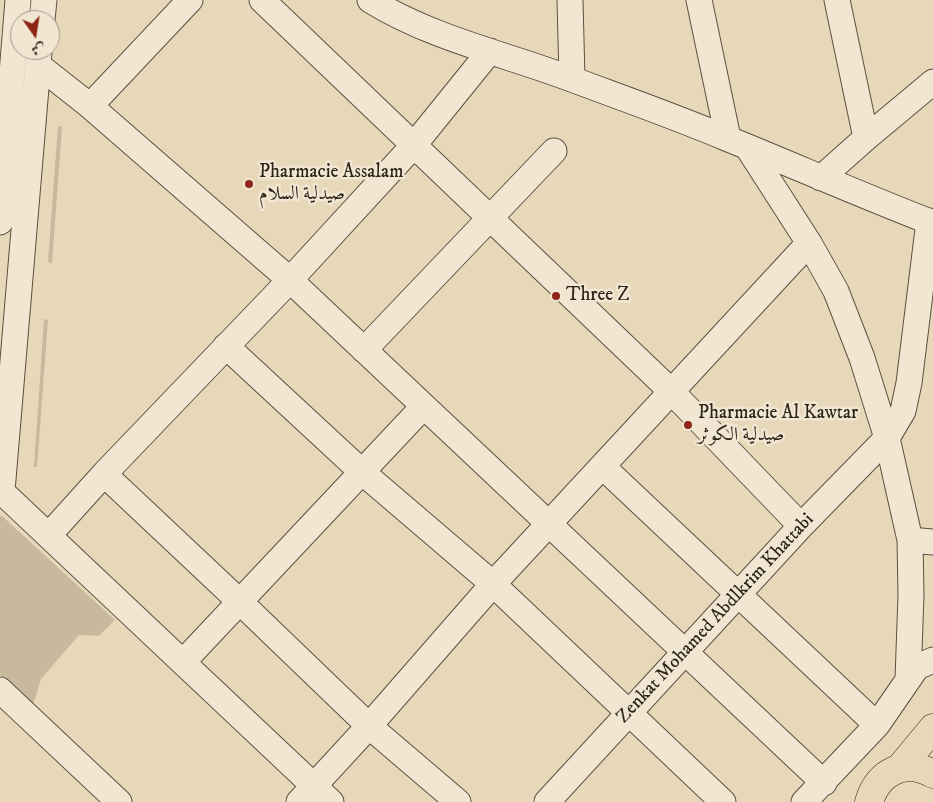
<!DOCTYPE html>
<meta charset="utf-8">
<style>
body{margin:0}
#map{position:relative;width:933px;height:802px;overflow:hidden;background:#e8d8ba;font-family:"IM FELL DW Pica",Amiri,serif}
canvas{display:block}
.north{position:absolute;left:10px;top:10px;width:50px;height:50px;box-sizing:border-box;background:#f0e6d2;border:1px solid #a29888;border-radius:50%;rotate:167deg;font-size:14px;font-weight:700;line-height:20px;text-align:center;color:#2d2418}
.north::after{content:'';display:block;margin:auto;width:18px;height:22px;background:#8f2418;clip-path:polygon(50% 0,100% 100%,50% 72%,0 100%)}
</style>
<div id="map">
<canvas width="933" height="802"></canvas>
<div class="north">ش</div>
</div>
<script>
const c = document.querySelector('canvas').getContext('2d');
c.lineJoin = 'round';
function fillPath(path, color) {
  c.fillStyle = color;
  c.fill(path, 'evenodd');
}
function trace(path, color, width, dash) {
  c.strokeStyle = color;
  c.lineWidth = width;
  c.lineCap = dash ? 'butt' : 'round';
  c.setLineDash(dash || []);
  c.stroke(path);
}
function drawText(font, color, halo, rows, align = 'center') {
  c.font = font + ' "IM FELL DW Pica",Amiri,serif';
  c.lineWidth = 5;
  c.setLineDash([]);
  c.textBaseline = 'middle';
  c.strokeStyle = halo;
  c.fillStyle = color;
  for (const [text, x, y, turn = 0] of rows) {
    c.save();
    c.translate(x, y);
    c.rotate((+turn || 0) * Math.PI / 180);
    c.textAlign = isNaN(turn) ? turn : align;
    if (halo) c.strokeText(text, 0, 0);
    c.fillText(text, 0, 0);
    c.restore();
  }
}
fillPath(new Path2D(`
 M 58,126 L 62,127 L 52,263 L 48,262 Z
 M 44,319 L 48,320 L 37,467 L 34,467 Z
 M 1,515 L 115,620 L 99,636 L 79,635 L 41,679 L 33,705 L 0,675 L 0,517 Z`), '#c8b99e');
const minor = new Path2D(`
 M 262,0 L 672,392 L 801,526
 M 370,0 C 433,39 506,54 574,80 C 625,99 676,117 726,138 C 795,166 863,196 933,223
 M 570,0 L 572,79
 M 699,0 L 728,138
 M 837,0 L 866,138
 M 42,20 L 44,0
 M 38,65 L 90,106 L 290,280 L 824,783
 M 90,106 L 190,0
 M 748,148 L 809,243 L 836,291 L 862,358 L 887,438 L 910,540 L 911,595 L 908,679
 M 821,178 L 866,138 L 933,82
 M 0,222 L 18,0
 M 226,346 L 362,472 L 493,584 L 723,802
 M 364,350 L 554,151
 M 603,467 L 877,725
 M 104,474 L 239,601 L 369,726 L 458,802
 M 0,490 L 331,802
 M 2,491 L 39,52
 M 49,535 L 104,474 L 290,280 L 414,145 L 490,51
 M 910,540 L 933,542
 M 183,662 L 423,407
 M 0,690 L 119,802
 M 299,802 L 369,726 L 493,584 L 809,243
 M 547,802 L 801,526 L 887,438 L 903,411 L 909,383 L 929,221
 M 804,802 L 877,725 L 917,667 L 933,660`);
const major = new Path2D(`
 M 899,769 L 933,728
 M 869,802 C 878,772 905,758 933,774`);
trace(minor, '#5c5140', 27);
trace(major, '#2d2418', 29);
trace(minor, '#f0e6d2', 25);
trace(major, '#e8d8ba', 28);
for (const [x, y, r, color] of [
 [249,184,5,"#8f2418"],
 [556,296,5,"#8f2418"],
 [688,425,5,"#8f2418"]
]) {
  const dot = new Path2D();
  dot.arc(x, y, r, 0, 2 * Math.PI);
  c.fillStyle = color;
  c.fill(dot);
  trace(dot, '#f0e6d2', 2);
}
drawText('19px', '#2d2418', '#f0e6d2', [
 ["Pharmacie Assalam",259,173],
 ["صيدلية السلام",259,195],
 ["Three Z",566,296],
 ["Pharmacie Al Kawtar",698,414],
 ["صيدلية الكوثر",698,436]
], 'left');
drawText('19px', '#2d2418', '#f0e6d2', [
 ["Zenkat Mohamed Abdlkrim Khattabi",716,619,-47]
]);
</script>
